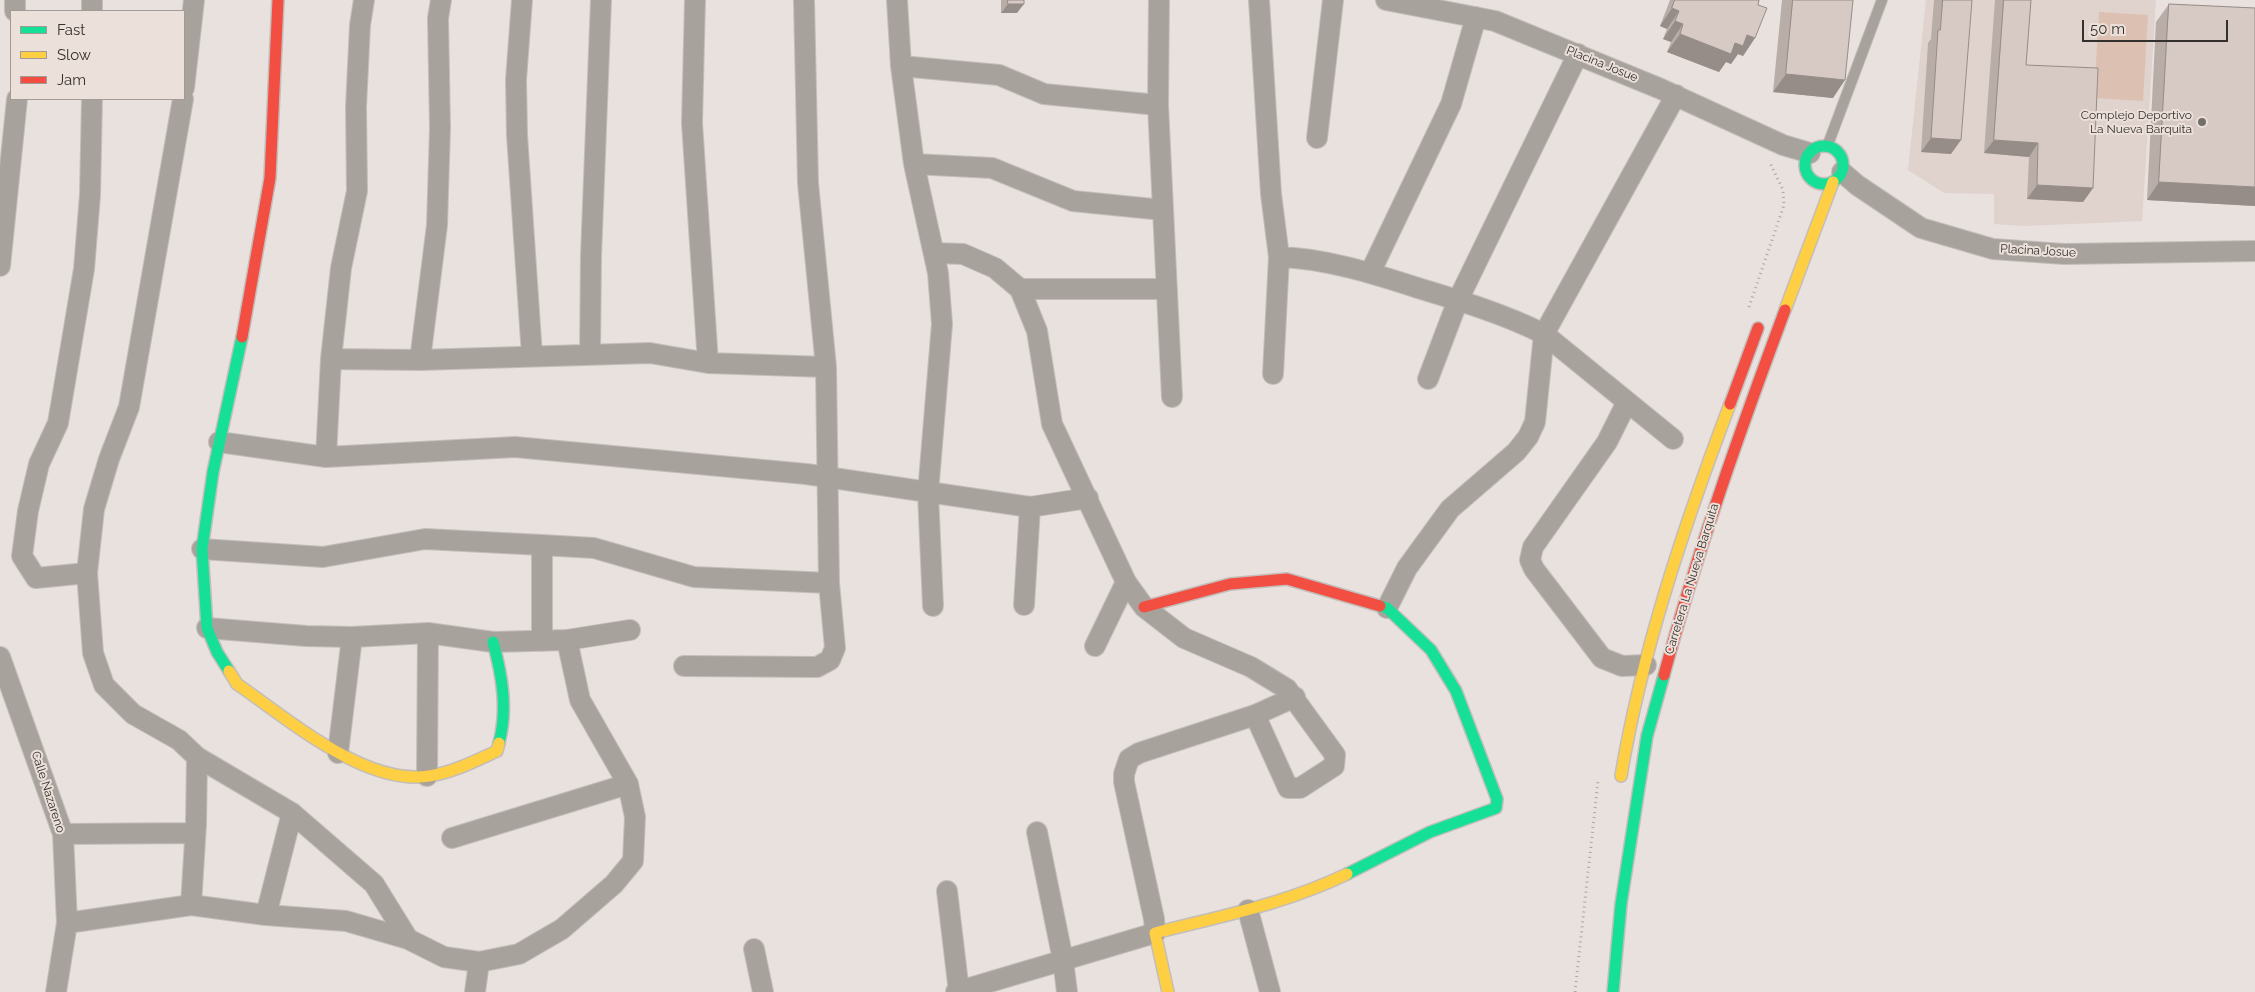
<!DOCTYPE html>
<style>
body{margin:0}
#map{position:relative;width:2255px;height:992px;overflow:hidden;background:#e8e1de;font-family:Raleway,sans-serif}
canvas{display:block}
.legend{position:absolute;left:10px;top:10px;width:175px;height:90px;box-sizing:border-box;background:#ece0da;border:1px solid #a29a95;margin:0;padding:6px 9px;list-style:none;font-size:15px;color:#34302d}
.legend li{display:flex;align-items:center;gap:10px;height:25px}
.legend b{width:25px;border:1px solid #a29a95}
.scale{position:absolute;left:2082px;top:20px;width:146px;height:22px;box-sizing:border-box;border:2px solid #34302d;border-top:0;padding-left:6px;font-size:15px;line-height:18px;white-space:nowrap;color:#34302d;-webkit-text-stroke:4px #ece0da;paint-order:stroke}
</style>
<div id="map">
<canvas width="2255" height="992"></canvas>
<ul class="legend">
<li><b style="height:6px;background:#16e098"></b>Fast</li>
<li><b style="height:6px;background:#ffcf43"></b>Slow</li>
<li><b style="height:6px;background:#f24e42"></b>Jam</li>
</ul>
<div class="scale">50 m</div>
</div>
<script>
const c = document.querySelector('canvas').getContext('2d');
c.lineJoin = 'round';
function fillPath(path, color) {
  c.fillStyle = color;
  c.fill(path, 'evenodd');
}
function trace(path, color, width, dash) {
  c.strokeStyle = color;
  c.lineWidth = width;
  c.lineCap = dash ? 'butt' : 'round';
  c.setLineDash(dash || []);
  c.stroke(path);
}
function drawText(font, color, halo, rows, align = 'center') {
  c.font = font + ' Raleway,sans-serif';
  c.lineWidth = 4;
  c.setLineDash([]);
  c.textBaseline = 'middle';
  c.strokeStyle = halo;
  c.fillStyle = color;
  for (const [text, x, y, turn = 0] of rows) {
    c.save();
    c.translate(x, y);
    c.rotate((+turn || 0) * Math.PI / 180);
    c.textAlign = isNaN(turn) ? turn : align;
    if (halo) c.strokeText(text, 0, 0);
    c.fillText(text, 0, 0);
    c.restore();
  }
}
fillPath(new Path2D(`
 M 1926,0 L 2156,0 L 2142,221 L 2025,226 L 1994,224 L 1994,194 L 1944,193 L 1908,170 Z`), '#e0d2cc');
fillPath(new Path2D(`
 M 2099,12 L 2148,15 L 2143,101 L 2094,98 Z`), '#dcc1b3');
const lane = new Path2D(`
 M 1827,147 L 1882,0`);
const street = new Path2D(`
 M 15,0 L 15,11
 M 92,0 L 92,11
 M 522,0 L 516,80 L 517,135 L 532,356
 M 695,0 L 692,123 L 708,363
 M 897,0 L 901,66 L 914,164 L 938,273 L 942,324 L 928,493 L 933,606
 M 1159,0 L 1158,105 L 1172,397
 M 1259,0 L 1271,194 L 1279,257 C 1324,258 1375,274 1418,288 C 1461,301 1504,314 1544,334 L 1673,439
 M 1386,0 L 1495,21 L 1661,89 L 1783,145 L 1810,153
 M 901,66 L 999,75 L 1044,94 L 1158,105
 M 184,88 L 194,0
 M 183,99 L 129,407 L 109,459 L 94,509 L 87,573 L 93,653 L 104,685 L 133,714 L 179,740 L 197,757 L 196,824 L 191,905
 M 1317,138 L 1333,0
 M 914,164 L 992,168 L 1073,201 L 1163,210
 M 1842,172 L 1857,185 L 1921,228 L 1993,249 L 2064,254 L 2255,251
 M 935,253 L 963,254 L 995,268 L 1020,289 L 1037,331 L 1052,424 L 1126,582 L 1144,607 L 1184,638 L 1251,667 L 1287,689 L 1335,755 L 1334,766 L 1300,788 L 1288,788 L 1255,715
 M 0,266 L 17,99
 M 1370,273 L 1451,104 L 1476,17
 M 1020,289 L 1167,289
 M 590,354 L 591,256 L 601,0
 M 331,359 L 420,360 L 650,353 L 708,363 L 826,367
 M 420,360 L 437,225 L 440,128 L 438,18 L 441,0
 M 1273,374 L 1279,257
 M 1428,379 L 1458,300 L 1578,54
 M 1627,402 L 1607,442 L 1533,547 L 1530,560 L 1534,569 L 1602,658 L 1622,666 L 1646,665
 M 219,442 L 326,457 L 515,447 L 806,474 L 1030,507 L 1088,498
 M 326,457 L 331,359 L 341,268 L 357,191 L 356,107 L 360,25 L 364,0
 M 202,549 L 323,557 L 425,539 L 542,545 L 594,548 L 694,577 L 829,583
 M 87,573 L 36,578 L 22,556 L 28,511 L 39,464 L 58,423 L 84,269 L 90,195 L 92,99
 M 1024,605 L 1030,507
 M 1387,608 L 1407,568 L 1450,509 L 1516,452 L 1528,437 L 1535,422 L 1544,334 L 1676,95
 M 207,628 L 306,636 L 352,637 L 428,633 L 493,642 L 567,640 L 630,630
 M 542,641 L 542,545
 M 1095,646 L 1126,582
 M 0,657 L 63,834 L 67,923 L 56,992
 M 684,666 L 817,667 L 830,660 L 835,648 L 829,583 L 826,367 L 808,183 L 804,0
 M 338,753 L 352,637
 M 197,757 L 292,813 L 374,884 L 408,939
 M 427,776 L 428,633
 M 1037,832 L 1063,960 L 1067,992
 M 63,834 L 195,833
 M 452,838 L 628,784
 M 947,891 L 959,992
 M 1248,910 L 1270,992
 M 266,915 L 292,813
 M 67,923 L 191,905 L 266,915 L 346,921 L 408,939 L 444,957 L 479,962 L 519,954 L 562,929 L 614,884 L 633,861 L 635,817 L 628,784 L 580,700 L 567,640
 M 754,949 L 763,992
 M 475,992 L 479,962
 M 956,992 L 1155,933 L 1154,919 L 1124,782 L 1124,774 L 1129,759 L 1139,753 L 1255,715 L 1295,697`);
const fast = new Path2D(`
 M1805 165a19 19 0 1 1 38 0a19 19 0 1 1-38 0Z
 M 493,642 C 502,675 508,709 499,743
 M 229,671 L 217,652 L 207,628 L 202,549 L 213,472 L 242,337
 M 1347,874 L 1430,832 L 1496,808 L 1497,799 L 1456,691 L 1431,650 L 1387,608 L 1380,606
 M 1613,992 L 1621,904 L 1647,736 L 1664,675`);
const slow = new Path2D(`
 M 1785,310 L 1833,182
 M 229,671 L 237,684 C 288,719 365,786 429,776 C 454,772 475,761 497,751 L 499,743
 M 1621,776 C 1642,650 1685,523 1730,404
 M 1168,992 L 1155,933 C 1221,916 1285,904 1347,874`);
const jam = new Path2D(`
 M 242,337 L 270,178 L 278,0
 M 1730,404 L 1758,328
 M 1144,607 L 1230,584 L 1287,579 L 1380,606
 M 1664,675 C 1698,549 1740,431 1785,310`);
trace(lane, '#c3bebb', 12);
trace(street, '#c3bebb', 22);
trace(fast, '#c3bebb', 14);
trace(slow, '#c3bebb', 14);
trace(jam, '#c3bebb', 14);
trace(new Path2D(`
 M 1749,307 L 1784,205 L 1783,190 L 1769,161
 M 1575,992 L 1598,781`), '#aca6a2', 3, [1, 4]);
trace(lane, '#a8a29c', 10);
trace(street, '#a8a29c', 20);
trace(fast, '#16e098', 11);
trace(slow, '#ffcf43', 11);
trace(jam, '#f24e42', 11);
fillPath(new Path2D(`
 M 1001,0 L 1024,0 L 1017,13 L 1001,13 Z
 M 1670,0 L 1759,0 L 1758,5 L 1755,38 L 1743,56 L 1738,54 L 1731,64 L 1726,62 L 1719,72 L 1667,52 L 1671,42 L 1663,39 L 1667,29 L 1660,26 Z
 M 1782,0 L 1853,0 L 1833,98 L 1773,92 Z
 M 1934,0 L 1972,0 L 1951,154 L 1921,152 L 1928,43 L 1931,39 Z
 M 1995,0 L 2031,0 L 2026,65 L 2093,188 L 2083,202 L 2027,199 L 2029,157 L 1984,153 Z
 M 2169,4 L 2255,8 L 2255,206 L 2147,200 L 2156,22 Z`), '#b9ada8');
fillPath(new Path2D(`
 M 1008,4 L 1024,4 L 1017,13 L 1001,13 Z
 M 1672,8 L 1679,11 L 1667,29 L 1660,26 Z
 M 1675,21 L 1683,24 L 1671,42 L 1663,39 Z
 M 1680,34 L 1735,43 L 1747,35 L 1755,38 L 1743,56 L 1738,54 L 1731,64 L 1726,62 L 1719,72 L 1667,52 Z
 M 1786,74 L 1845,80 L 1833,98 L 1773,92 Z
 M 1931,138 L 1961,140 L 1951,154 L 1921,152 Z
 M 1994,140 L 2038,143 L 2029,157 L 1984,153 Z
 M 2159,182 L 2255,187 L 2255,206 L 2147,200 Z
 M 2037,185 L 2093,188 L 2083,202 L 2027,199 Z`), '#968d88');
const building = new Path2D(`
 M 1008,0 L 1024,0 L 1024,4 L 1008,4 Z
 M 1675,0 L 1759,0 L 1758,5 L 1767,8 L 1755,38 L 1747,35 L 1743,46 L 1735,43 L 1731,54 L 1680,34 L 1683,24 L 1675,21 L 1679,11 L 1672,8 Z
 M 1793,0 L 1853,0 L 1845,80 L 1786,74 Z
 M 1943,0 L 1972,0 L 1961,140 L 1931,138 L 1938,30 L 1940,30 Z
 M 2004,0 L 2031,0 L 2026,65 L 2098,68 L 2093,188 L 2037,185 L 2038,143 L 1994,140 Z
 M 2169,4 L 2255,8 L 2255,187 L 2159,182 Z`);
fillPath(building, '#d7c9c3');
trace(building, '#968d88', 1);
for (const [x, y, r, color] of [
 [2202,122,5,"#736e6b"]
]) {
  const dot = new Path2D();
  dot.arc(x, y, r, 0, 2 * Math.PI);
  c.fillStyle = color;
  c.fill(dot);
  trace(dot, '#ece0da', 2);
}
drawText('12px', '#34302d', '#ece0da', [
 ["Placina Josue",1602,64,22],
 ["Placina Josue",2038,251,3],
 ["Carretera La Nueva Barquita",1692,579,-73],
 ["Calle Nazareno",48,792,72]
]);
drawText('12px', '#34302d', '#ece0da', [
 ["Complejo Deportivo",2192,115],
 ["La Nueva Barquita",2192,129]
], 'right');
</script>
